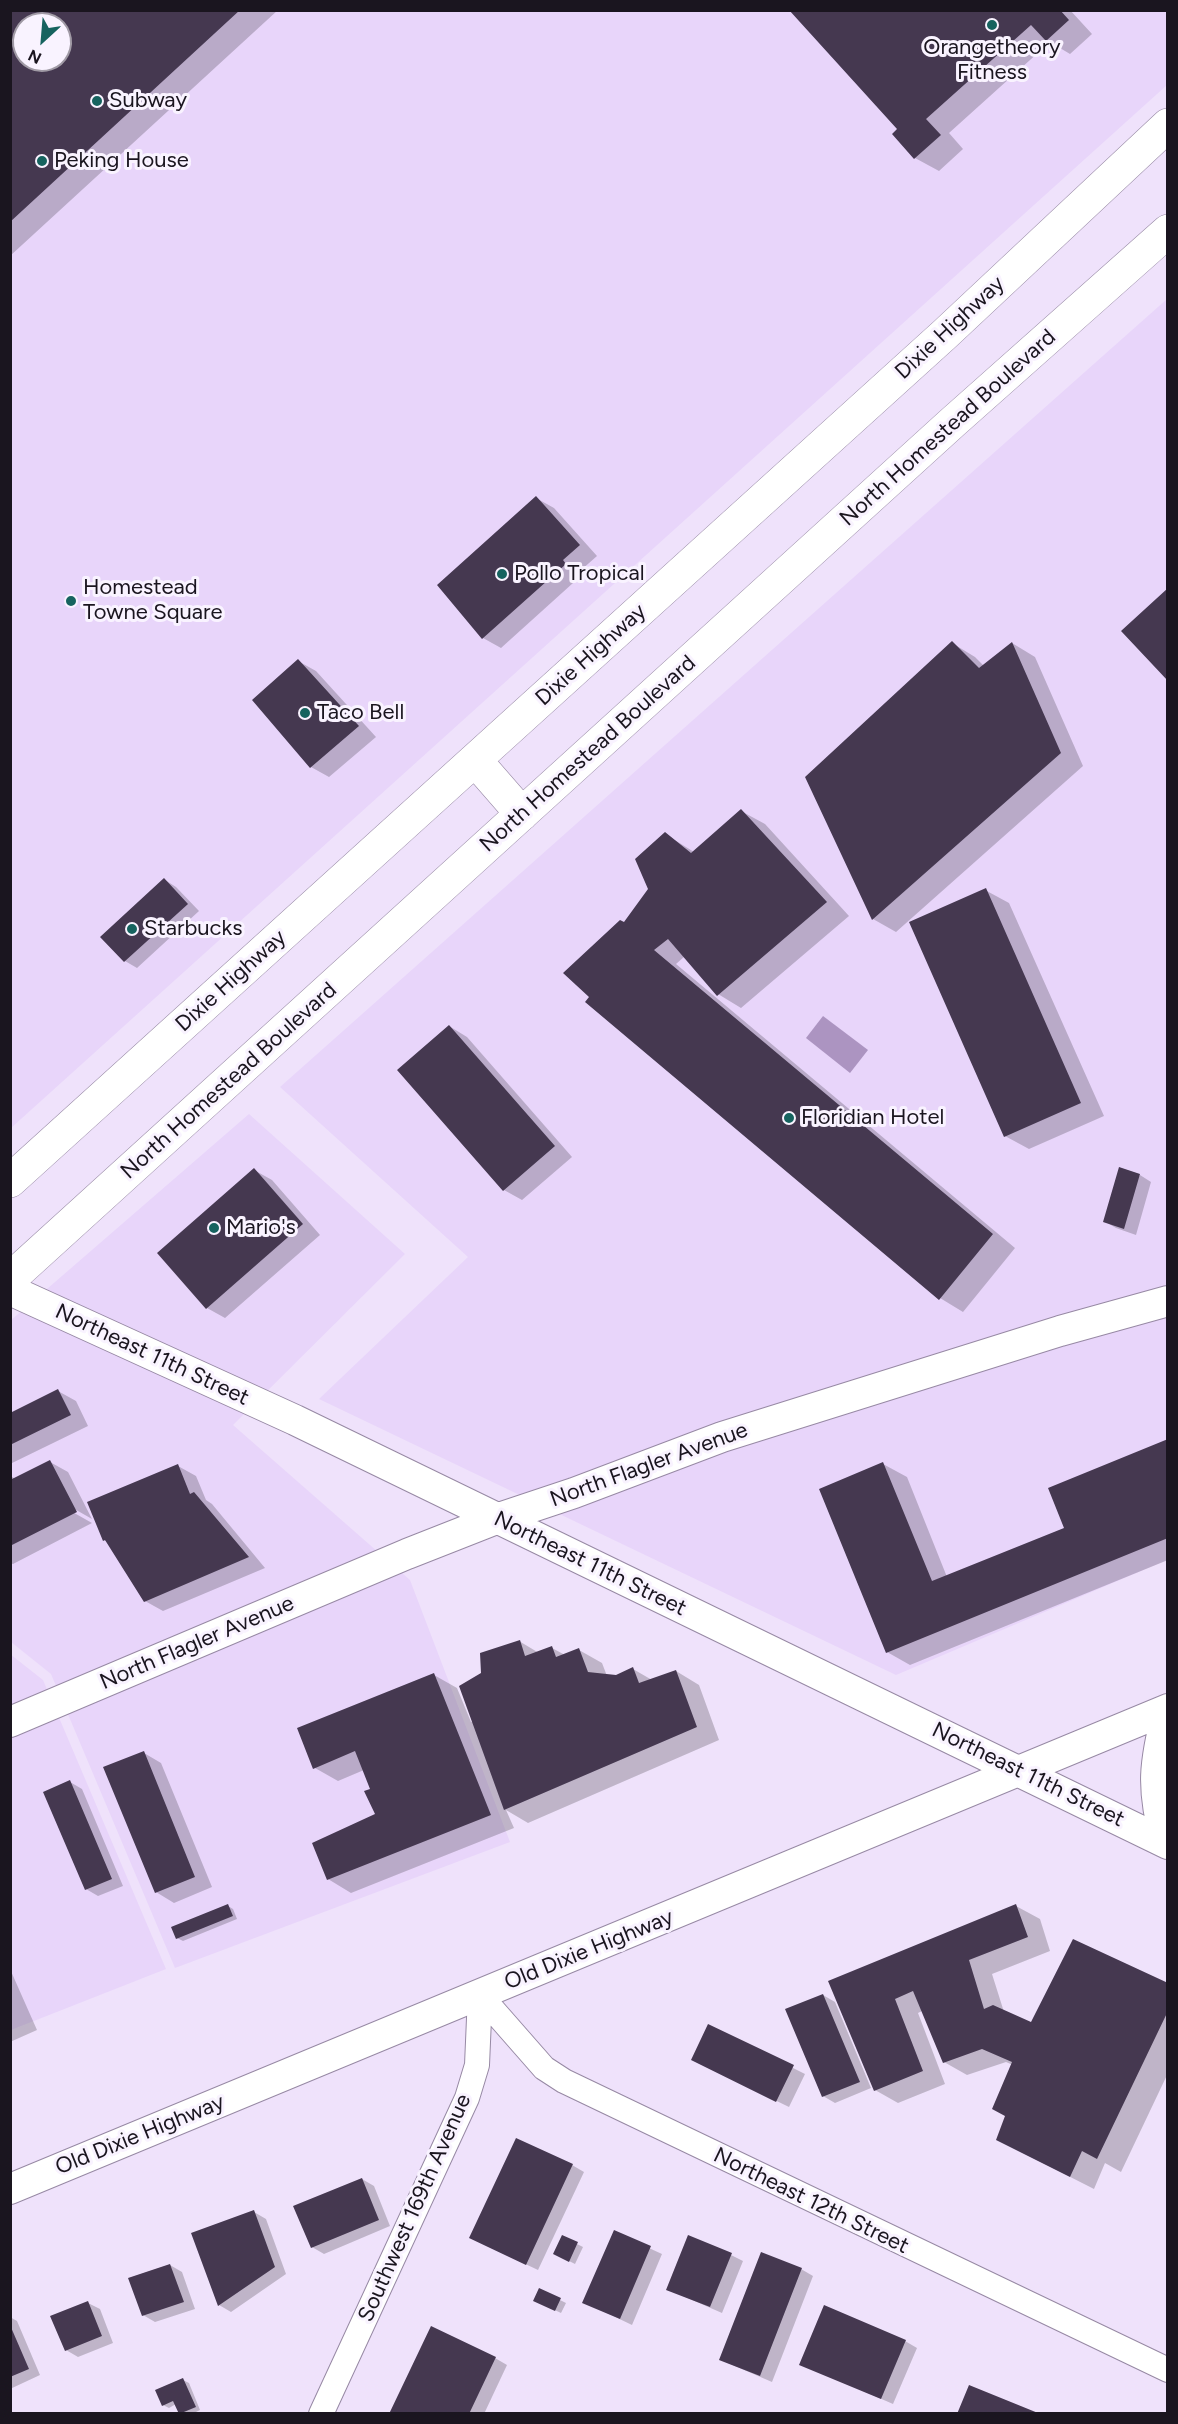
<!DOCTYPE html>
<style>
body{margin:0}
#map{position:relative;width:1178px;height:2424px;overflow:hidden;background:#efe2fb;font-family:Figtree,sans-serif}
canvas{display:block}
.frame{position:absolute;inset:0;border:12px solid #1a151f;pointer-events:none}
.north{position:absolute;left:12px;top:12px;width:60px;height:60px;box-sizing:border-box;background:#f9f3ff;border:2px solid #a09aa5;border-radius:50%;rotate:206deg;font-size:16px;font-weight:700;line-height:24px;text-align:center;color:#1a151f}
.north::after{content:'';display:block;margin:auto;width:21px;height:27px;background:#16635f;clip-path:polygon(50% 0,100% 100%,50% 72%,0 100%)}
</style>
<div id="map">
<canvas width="1178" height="2424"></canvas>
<div class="frame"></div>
<div class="north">N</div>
</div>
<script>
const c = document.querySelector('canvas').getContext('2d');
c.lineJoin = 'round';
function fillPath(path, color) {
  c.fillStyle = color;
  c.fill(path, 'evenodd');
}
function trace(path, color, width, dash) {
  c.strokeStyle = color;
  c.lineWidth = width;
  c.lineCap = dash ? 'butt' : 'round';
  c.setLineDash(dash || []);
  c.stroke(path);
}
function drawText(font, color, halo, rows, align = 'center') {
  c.font = font + ' Figtree,sans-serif';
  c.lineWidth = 6;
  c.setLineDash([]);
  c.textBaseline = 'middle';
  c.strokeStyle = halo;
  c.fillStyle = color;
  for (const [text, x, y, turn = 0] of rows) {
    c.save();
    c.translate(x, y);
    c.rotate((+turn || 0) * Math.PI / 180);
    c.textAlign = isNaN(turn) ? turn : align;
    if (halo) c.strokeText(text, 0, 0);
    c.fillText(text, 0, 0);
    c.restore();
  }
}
fillPath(new Path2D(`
 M 11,11 L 1167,11 L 1167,85 L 11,1128 ZM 24,24 L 60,24 L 60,60 L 24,60 Z
 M 1167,299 L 1167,1560 L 896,1675 L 319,1399 L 468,1257 L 280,1087 Z
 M 249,1114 L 405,1254 L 233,1425 L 410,1580 L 510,1842 L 175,1968 L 51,1674 L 11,1642 L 10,1321 Z
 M 10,1654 L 43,1680 L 166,1969 L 11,2030 Z`), '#e8d5fa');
fillPath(new Path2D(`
 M 823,1016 L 868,1050 L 850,1073 L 806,1038 Z`), '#ac94c1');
fillPath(new Path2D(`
 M 10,10 L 278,10 L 10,256 ZM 24,24 L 60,24 L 60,60 L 24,60 Z
 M 791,10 L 1070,10 L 1092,34 L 1070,54 L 1050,42 L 949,133 L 963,149 L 939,171 L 915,158 L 899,129 Z
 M 536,498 L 554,508 L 597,556 L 580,571 L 583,574 L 501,648 L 483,638 L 439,585 Z
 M 952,643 L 975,657 L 984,666 L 1012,643 L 1035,657 L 1083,766 L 896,932 L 873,919 L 807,777 Z
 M 298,661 L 316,671 L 376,737 L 329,777 L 311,767 L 254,701 Z
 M 741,811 L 765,824 L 849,916 L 741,1008 L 718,994 L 685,956 L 676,964 L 1015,1248 L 963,1312 L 940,1298 L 625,924 L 650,889 L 665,834 L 694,852 Z
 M 165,880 L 176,887 L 199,911 L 137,968 L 125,961 L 102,937 Z
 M 985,890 L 1009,903 L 1104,1116 L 1029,1149 L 1005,1136 Z
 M 449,1026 L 467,1037 L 572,1157 L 522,1200 L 504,1190 Z
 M 254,1170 L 272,1180 L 320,1235 L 225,1318 L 207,1308 Z
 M 1140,1175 L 1151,1182 L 1136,1235 L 1116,1228 L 1104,1221 Z
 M 58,1391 L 76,1401 L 88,1426 L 10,1464 L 10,1415 Z
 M 1168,1440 L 1168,1560 L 910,1665 L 887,1652 L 883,1464 L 907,1477 L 947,1577 L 1066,1528 Z
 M 50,1462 L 68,1472 L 92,1519 L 71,1507 L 69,1510 L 92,1523 L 13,1564 L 10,1563 L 10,1476 L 16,1479 Z
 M 178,1466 L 196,1476 L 206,1500 L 212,1504 L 265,1568 L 163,1611 L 145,1601 L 109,1543 L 104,1540 Z
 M 519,1641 L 539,1653 L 552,1648 L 565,1655 L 579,1650 L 602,1663 L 607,1676 L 616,1677 L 633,1669 L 652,1680 L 676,1671 L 699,1685 L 719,1740 L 528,1823 L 506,1810 L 514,1828 L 351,1893 L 328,1879 L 377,1815 L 372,1790 L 364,1770 L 338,1781 L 315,1768 L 434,1675 L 457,1688 L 471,1722 L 473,1721 L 482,1674 Z
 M 144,1753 L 161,1763 L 212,1887 L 174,1903 L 156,1892 Z
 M 70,1782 L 82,1789 L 123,1886 L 98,1896 L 86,1889 Z
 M 228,1906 L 233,1909 L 237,1919 L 183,1941 L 177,1938 Z
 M 1016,1906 L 1040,1919 L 1050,1951 L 992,1974 L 1004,2012 L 1032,2024 L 1168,1985 L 1168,2073 L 1121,2172 L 1105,2163 L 1094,2189 L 1021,2152 L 1007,2116 L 1013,2065 L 1006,2062 L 967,2075 L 944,2062 L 922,2011 L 918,2013 L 945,2084 L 898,2103 L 875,2090 L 830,1982 Z
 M 10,1969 L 37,2030 L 10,2042 Z
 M 823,1995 L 835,2002 L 871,2088 L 835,2103 L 823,2096 Z
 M 709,2026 L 805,2074 L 789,2107 L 705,2066 Z
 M 572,2165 L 584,2172 L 538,2270 L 483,2244 Z
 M 362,2179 L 374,2186 L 390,2226 L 324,2254 L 312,2247 Z
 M 254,2212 L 266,2219 L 286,2274 L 231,2312 L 219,2305 Z
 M 614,2232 L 662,2254 L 632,2325 L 584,2302 Z
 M 563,2237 L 583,2247 L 575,2264 L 561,2257 Z
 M 731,2255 L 743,2261 L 722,2313 L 667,2289 Z
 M 170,2265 L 182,2272 L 195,2309 L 155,2322 L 143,2315 Z
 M 801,2269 L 813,2276 L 772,2382 L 721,2360 Z
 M 540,2290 L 566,2303 L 561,2313 L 540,2303 Z
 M 88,2303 L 100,2309 L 113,2343 L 78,2357 L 66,2350 Z
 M 10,2317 L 17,2321 L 40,2375 L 10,2389 Z
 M 905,2341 L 917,2348 L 893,2404 L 801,2364 Z
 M 495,2358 L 507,2365 L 484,2414 L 391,2414 Z
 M 183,2380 L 189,2383 L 200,2410 L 192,2414 L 180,2413 L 176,2404 L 169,2408 L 163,2405 Z`), '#0003');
fillPath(new Path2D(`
 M 10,10 L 240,10 L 10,222 ZM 24,24 L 60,24 L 60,60 L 24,60 Z
 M 789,10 L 1060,10 L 1069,20 L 1046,41 L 1031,25 L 926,119 L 941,135 L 914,159 L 892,134 L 897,129 Z
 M 536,496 L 580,545 L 563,560 L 566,564 L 482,639 L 437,585 Z
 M 1168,588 L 1168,681 L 1121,631 Z
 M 952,641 L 979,668 L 1012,642 L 1061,753 L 872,920 L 805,777 Z
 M 298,659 L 359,726 L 310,768 L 252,700 Z
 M 741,809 L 827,902 L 717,996 L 668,939 L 654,950 L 993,1234 L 939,1300 L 585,1002 L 589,997 L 563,973 L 620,920 L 624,922 L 648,889 L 635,859 L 665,832 L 691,853 Z
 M 164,878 L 188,904 L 124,962 L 100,937 Z
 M 986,888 L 1081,1103 L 1004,1137 L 909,922 Z
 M 449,1025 L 555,1146 L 503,1191 L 397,1070 Z
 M 1119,1167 L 1140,1174 L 1124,1229 L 1103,1222 Z
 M 254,1168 L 303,1224 L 206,1309 L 157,1253 Z
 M 58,1389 L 71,1415 L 10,1445 L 10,1413 Z
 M 1168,1439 L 1168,1538 L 886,1653 L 819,1489 L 883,1462 L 932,1581 L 1064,1528 L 1048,1488 Z
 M 50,1460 L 77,1512 L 10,1546 L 10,1480 Z
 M 178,1464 L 190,1494 L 194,1492 L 249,1557 L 144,1602 L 105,1540 L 103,1541 L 87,1502 Z
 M 520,1640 L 525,1656 L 552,1646 L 556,1657 L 579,1648 L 588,1672 L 616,1675 L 633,1667 L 639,1683 L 676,1670 L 697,1727 L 504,1810 L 459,1686 L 481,1673 L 480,1653 Z
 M 434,1673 L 491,1815 L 327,1880 L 312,1843 L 375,1814 L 364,1791 L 370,1789 L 355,1751 L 313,1769 L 297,1728 Z
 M 144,1751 L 195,1877 L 155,1893 L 103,1767 Z
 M 70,1780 L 112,1879 L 85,1890 L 43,1792 Z
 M 228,1904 L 233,1916 L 176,1939 L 171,1927 Z
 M 1016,1904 L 1028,1937 L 969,1960 L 984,2009 L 993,2005 L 1031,2022 L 1073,1939 L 1168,1983 L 1168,2011 L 1097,2159 L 1082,2151 L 1070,2177 L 996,2140 L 1005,2116 L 992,2109 L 1012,2062 L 982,2049 L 943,2063 L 913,1991 L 895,1999 L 923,2071 L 874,2091 L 828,1981 Z
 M 823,1994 L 860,2082 L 822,2097 L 785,2009 Z
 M 708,2024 L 794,2065 L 776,2102 L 691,2060 Z
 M 516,2138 L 573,2164 L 526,2265 L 469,2238 Z
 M 362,2178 L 379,2220 L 311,2248 L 293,2206 Z
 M 254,2210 L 275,2267 L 218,2306 L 191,2233 Z
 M 614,2230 L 651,2246 L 620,2319 L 582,2303 Z
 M 562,2235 L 578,2242 L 569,2262 L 553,2254 Z
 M 688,2235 L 732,2253 L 710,2307 L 666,2290 Z
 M 761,2252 L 802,2268 L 760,2376 L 719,2360 Z
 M 170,2264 L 184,2302 L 142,2316 L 128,2278 Z
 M 539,2288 L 561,2298 L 555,2311 L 533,2301 Z
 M 88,2301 L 102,2336 L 65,2351 L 50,2316 Z
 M 824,2305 L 906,2340 L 881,2399 L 799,2365 Z
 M 10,2325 L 29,2369 L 10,2377 Z
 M 431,2326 L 496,2357 L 469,2414 L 389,2414 Z
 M 183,2378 L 196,2407 L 179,2414 L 173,2401 L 162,2406 L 155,2390 Z
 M 969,2385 L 1038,2413 L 1038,2414 L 957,2414 Z`), '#453850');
const minor = new Path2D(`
 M 480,1995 L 544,2068 L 564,2081 L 1168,2370
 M 321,2414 L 467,2098 L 477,2065 L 480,1995`);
const tertiary = new Path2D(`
 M 10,1290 L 295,1420 L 1168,1844
 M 10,1722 L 407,1554 L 496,1519 L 574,1493 L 722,1437 L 1060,1331 L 1168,1301
 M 1166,1843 C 1151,1788 1154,1763 1168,1709
 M 10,2189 L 1168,1709`);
const trunk = new Path2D(`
 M 475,760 L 522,814
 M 10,1181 L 945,334 L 1168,125
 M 10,1279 L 953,422 L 1168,231`);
trace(minor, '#9789a4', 26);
trace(tertiary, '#9789a4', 32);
trace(trunk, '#9789a4', 34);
trace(minor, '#fff', 24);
trace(tertiary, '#fff', 30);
trace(trunk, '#fff', 33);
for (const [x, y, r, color] of [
 [992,25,6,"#16635f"],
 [97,101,6,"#16635f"],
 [42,161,6,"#16635f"],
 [502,574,6,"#16635f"],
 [71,601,6,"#16635f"],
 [305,713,6,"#16635f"],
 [132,929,6,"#16635f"],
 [789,1118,6,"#16635f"],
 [214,1228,6,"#16635f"]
]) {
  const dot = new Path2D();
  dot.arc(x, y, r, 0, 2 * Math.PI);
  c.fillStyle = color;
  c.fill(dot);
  trace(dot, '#f9f3ff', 2);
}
drawText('22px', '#1a151f', '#f9f3ff', [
 ["Orangetheory",992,48,"center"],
 ["Fitness",992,73,"center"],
 ["Subway",109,101],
 ["Peking House",54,161],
 ["Pollo Tropical",514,574],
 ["Homestead",83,588],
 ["Towne Square",83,613],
 ["Taco Bell",317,713],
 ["Starbucks",144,929],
 ["Floridian Hotel",801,1118],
 ["Mario's",226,1228]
], 'left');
drawText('22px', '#1a151f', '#f9f3ff', [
 ["Dixie Highway",950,328,-43],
 ["North Homestead Boulevard",948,428,-42],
 ["Dixie Highway",591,655,-42],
 ["North Homestead Boulevard",588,754,-42],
 ["Dixie Highway",231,981,-42],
 ["North Homestead Boulevard",229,1081,-42],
 ["Northeast 11th Street",152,1355,25],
 ["North Flagler Avenue",649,1465,-20],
 ["Northeast 11th Street",590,1564,26],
 ["North Flagler Avenue",197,1643,-23],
 ["Northeast 11th Street",1028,1775,26],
 ["Old Dixie Highway",589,1950,-22],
 ["Old Dixie Highway",140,2135,-22],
 ["Northeast 12th Street",811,2201,26],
 ["Southwest 169th Avenue",415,2208,-66]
]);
</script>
